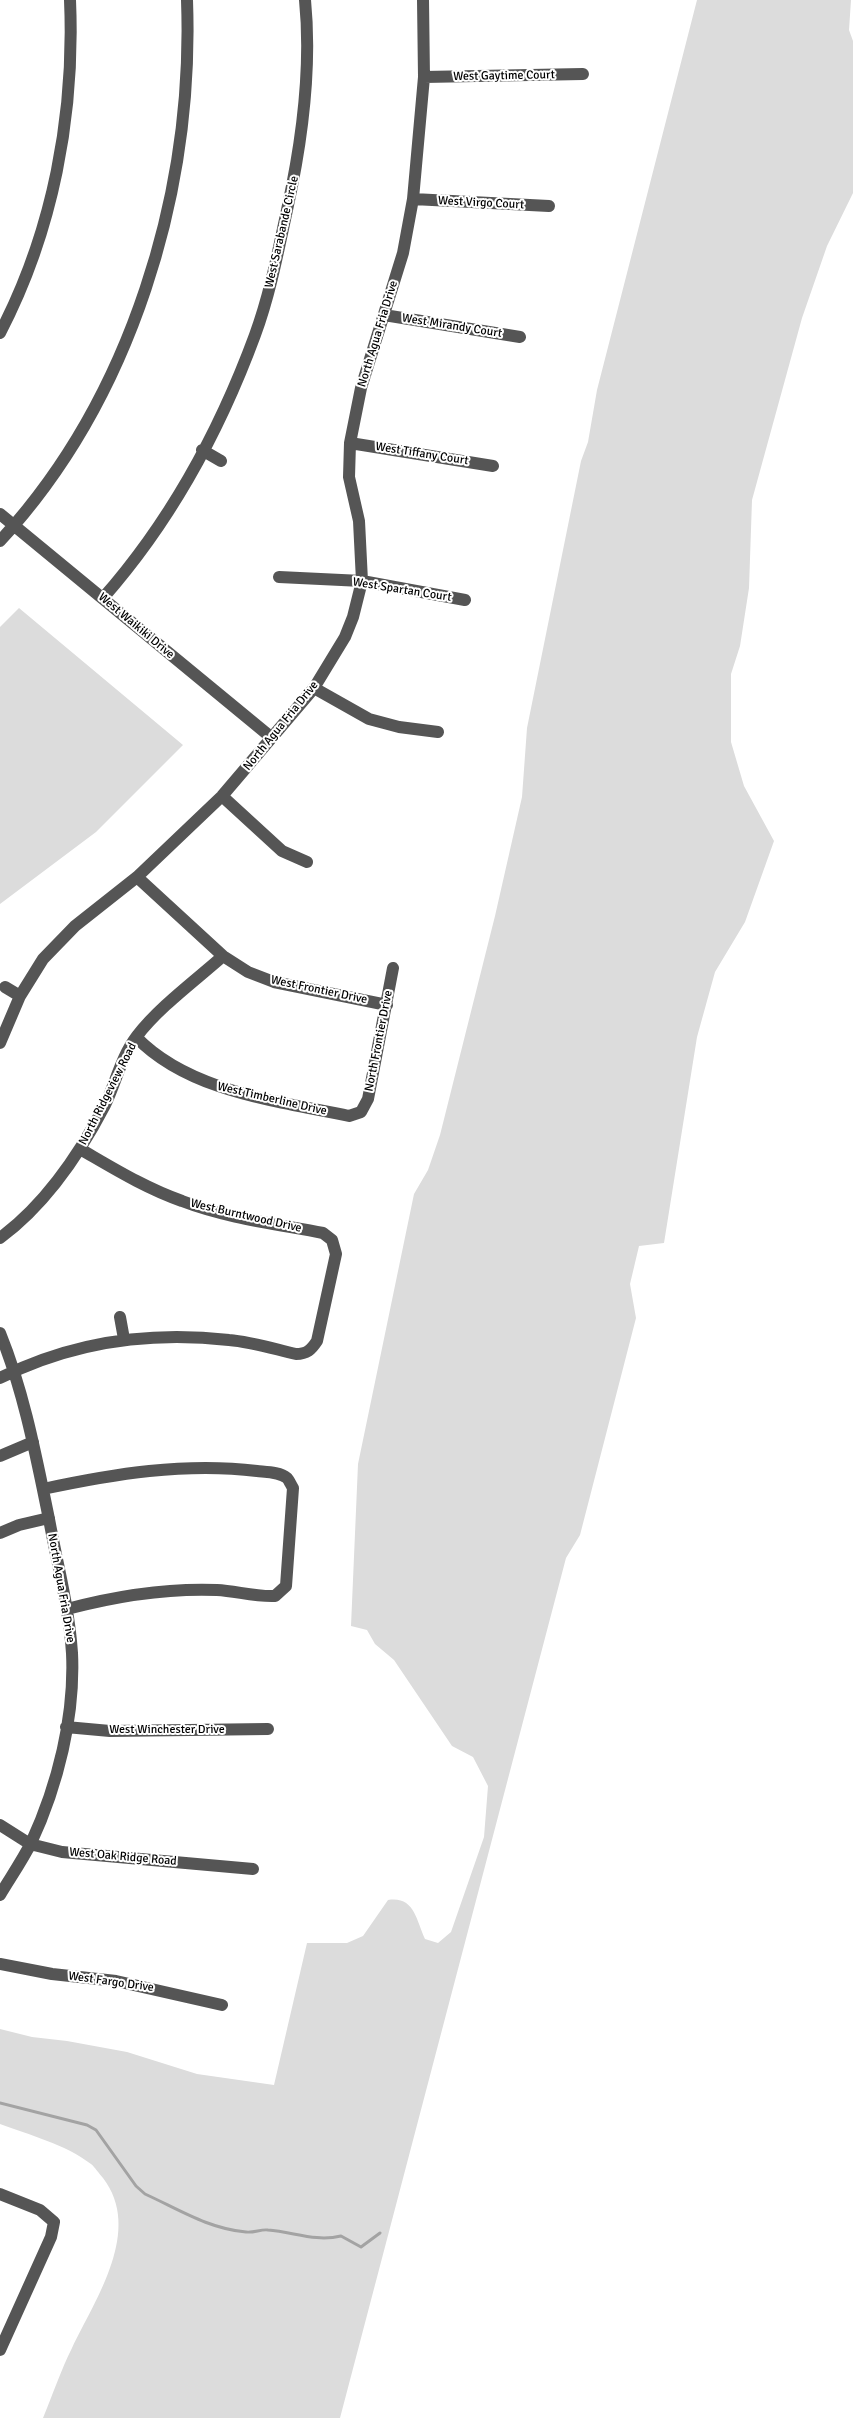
<!DOCTYPE html>
<style>
body{margin:0}
canvas{display:block;background:#fff}
</style>
<canvas width="853" height="2418"></canvas>
<script>
const c = document.querySelector('canvas').getContext('2d');
c.lineJoin = 'round';
function fillPath(path, color) {
  c.fillStyle = color;
  c.fill(path, 'evenodd');
}
function trace(path, color, width, dash) {
  c.strokeStyle = color;
  c.lineWidth = width;
  c.lineCap = dash ? 'butt' : 'round';
  c.setLineDash(dash || []);
  c.stroke(path);
}
function drawText(font, color, halo, rows, align = 'center') {
  c.font = font + ' Signika,sans-serif';
  c.lineWidth = 4;
  c.setLineDash([]);
  c.textBaseline = 'middle';
  c.strokeStyle = halo;
  c.fillStyle = color;
  for (const [text, x, y, turn = 0] of rows) {
    c.save();
    c.translate(x, y);
    c.rotate((+turn || 0) * Math.PI / 180);
    c.textAlign = isNaN(turn) ? turn : align;
    if (halo) c.strokeText(text, 0, 0);
    c.fillText(text, 0, 0);
    c.restore();
  }
}
fillPath(new Path2D(`
 M 697,0 L 851,0 L 849,30 L 853,41 L 853,193 L 827,246 L 802,318 L 752,500 L 749,588 L 740,646 L 731,674 L 731,742 L 744,786 L 774,841 L 745,922 L 715,972 L 697,1037 L 664,1243 L 639,1246 L 630,1284 L 636,1318 L 580,1535 L 566,1558 L 340,2418 L 43,2418 C 53,2394 61,2370 72,2348 C 96,2298 143,2230 103,2178 C 99,2174 95,2167 91,2164 C 65,2144 29,2135 0,2124 L 0,2029 L 32,2037 L 67,2041 L 127,2052 L 197,2074 L 274,2085 L 307,1943 L 347,1943 L 363,1936 L 388,1900 C 414,1896 416,1919 425,1939 L 438,1943 L 451,1932 L 484,1837 L 488,1786 L 473,1757 L 452,1746 L 394,1660 L 375,1644 L 367,1630 L 351,1626 L 358,1464 L 414,1194 L 428,1170 L 440,1135 L 495,916 L 522,797 L 527,728 L 581,461 L 588,442 L 597,390 Z
 M 19,608 L 183,745 L 96,832 L 0,904 L 0,627 Z`), '#dcdcdc');
trace(new Path2D(`
 M 0,2103 L 87,2125 L 96,2130 L 136,2186 L 145,2194 C 178,2209 209,2229 246,2232 C 254,2233 261,2229 268,2230 C 294,2232 315,2242 341,2236 L 361,2247 L 380,2233`), '#a3a3a3', 3);
trace(new Path2D(`
 M 424,77 L 583,74
 M 413,199 L 549,206
 M 384,315 L 520,337
 M 0,333 C 53,231 75,115 70,0
 M 350,443 L 493,466
 M 202,450 L 221,461
 M 0,514 L 272,738
 M 0,541 C 132,398 194,191 187,0
 M 279,577 L 362,581 L 465,600
 M 103,598 C 170,522 220,430 255,335 C 270,294 278,252 287,210 C 302,142 312,70 305,0
 M 314,688 L 369,719 L 399,727 L 438,732
 M 222,796 L 282,851 L 307,862
 M 137,877 L 223,956 L 248,972 L 274,982 L 387,1005
 M 5,987 L 20,996
 M 136,1037 C 189,1092 278,1101 349,1116 L 361,1112 L 368,1099 L 393,968
 M 0,1043 L 20,996 L 43,959 L 75,926 L 137,877 L 222,796 L 314,688 L 345,637 L 353,617 L 362,581 L 359,521 L 349,477 L 350,443 L 361,388 L 403,253 L 413,199 L 424,77 L 423,0
 M 0,1238 C 46,1204 79,1155 105,1105 C 116,1082 121,1057 137,1036 C 158,1008 196,980 223,956
 M 120,1317 L 124,1339
 M 0,1333 C 24,1392 36,1456 49,1519 C 57,1563 69,1607 72,1653 C 75,1716 58,1785 31,1843 C 22,1861 10,1878 0,1895
 M 0,1378 C 72,1342 150,1331 229,1340 C 252,1342 274,1349 296,1354 C 307,1354 311,1350 317,1341 L 336,1254 L 332,1240 L 323,1233 C 276,1224 226,1218 182,1201 C 145,1188 113,1168 80,1149
 M 0,1456 L 33,1442
 M 43,1489 C 113,1474 185,1462 257,1471 C 266,1472 280,1472 287,1478 C 289,1480 291,1485 293,1488 L 286,1586 L 275,1596 C 255,1597 236,1591 217,1590 C 166,1588 116,1596 67,1609
 M 0,1533 L 19,1525 L 49,1518
 M 66,1727 L 110,1731 L 268,1729
 M 0,1825 L 30,1844 L 62,1852 L 253,1869
 M 0,1964 L 52,1974 L 116,1981 L 222,2005
 M 0,2194 L 40,2210 L 54,2222 L 51,2237 L 0,2350`), '#555', 12);
drawText('12px', '#000', '#fff', [
 ["West Gaytime Court",504,76,-1],
 ["West Virgo Court",481,203,3],
 ["West Sarabande Circle",282,232,-77],
 ["West Mirandy Court",452,326,9],
 ["North Agua Fria Drive",378,334,-73],
 ["West Tiffany Court",422,454,9],
 ["West Spartan Court",402,590,9],
 ["West Waikiki Drive",136,626,40],
 ["North Agua Fria Drive",281,726,-51],
 ["West Frontier Drive",319,990,12],
 ["North Frontier Drive",379,1041,-79],
 ["North Ridgeview Road",108,1094,-63],
 ["West Timberline Drive",272,1099,13],
 ["West Burntwood Drive",246,1216,13],
 ["North Agua Fria Drive",61,1588,80],
 ["West Winchester Drive",167,1730],
 ["West Oak Ridge Road",123,1857,5],
 ["West Fargo Drive",111,1982,8]
]);
</script>
